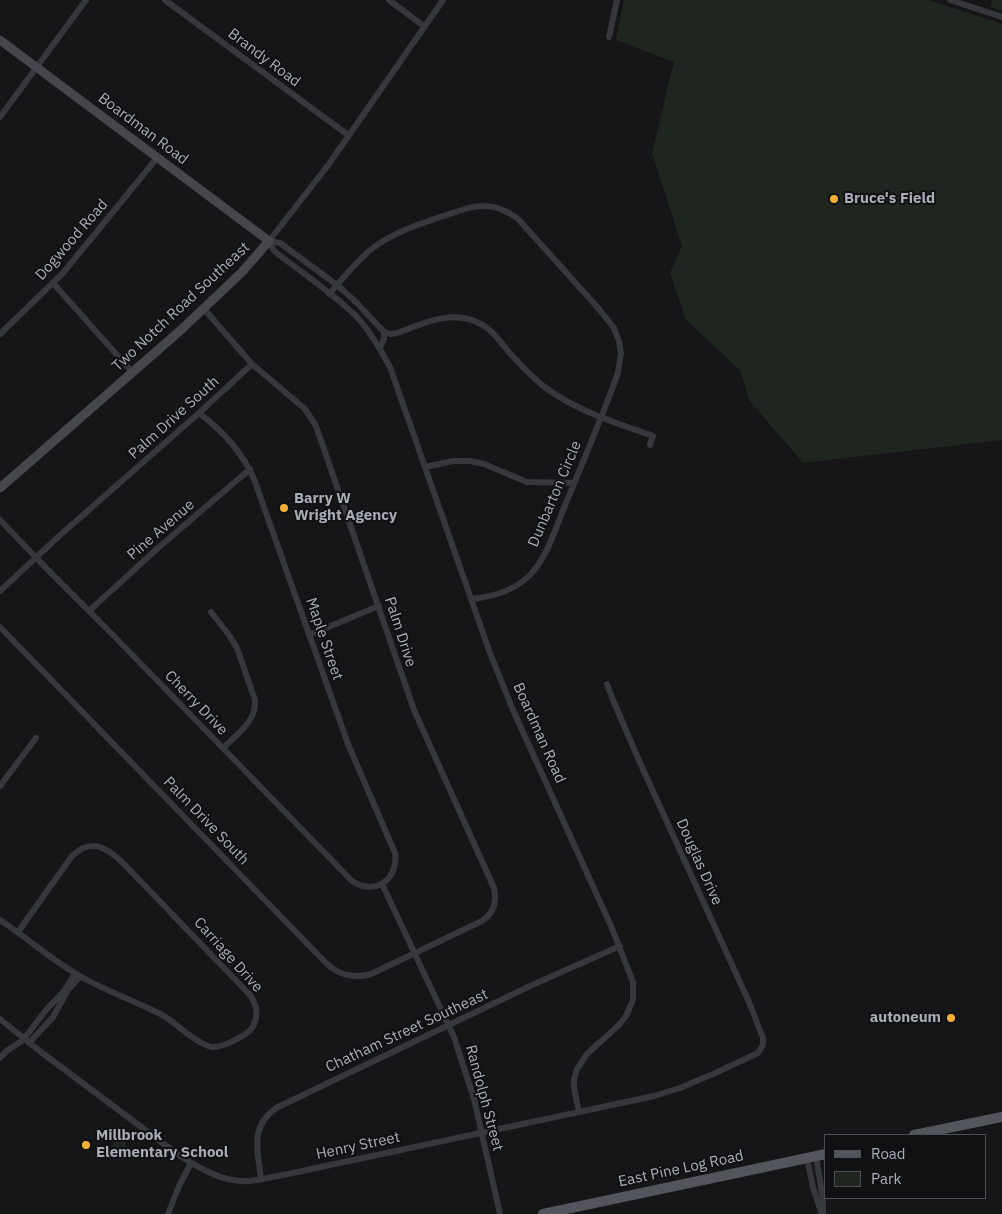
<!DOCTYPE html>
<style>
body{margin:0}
#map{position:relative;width:1002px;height:1214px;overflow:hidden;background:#161618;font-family:"IBM Plex Sans",sans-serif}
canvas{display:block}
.legend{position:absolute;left:824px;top:1134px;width:162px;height:65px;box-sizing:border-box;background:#111113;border:1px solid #4d4f55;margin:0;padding:6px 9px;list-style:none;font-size:15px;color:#a8adb8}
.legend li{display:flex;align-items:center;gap:10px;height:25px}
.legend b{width:25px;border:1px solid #4d4f55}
</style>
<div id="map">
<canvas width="1002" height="1214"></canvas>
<ul class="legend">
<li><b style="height:6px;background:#53555c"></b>Road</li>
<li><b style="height:14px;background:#1e261f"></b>Park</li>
</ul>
</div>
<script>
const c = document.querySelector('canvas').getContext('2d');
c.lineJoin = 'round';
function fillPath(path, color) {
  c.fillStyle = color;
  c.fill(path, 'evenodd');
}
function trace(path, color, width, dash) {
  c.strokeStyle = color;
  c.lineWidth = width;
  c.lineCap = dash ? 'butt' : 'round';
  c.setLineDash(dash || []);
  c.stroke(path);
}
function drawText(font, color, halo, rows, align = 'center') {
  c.font = font + ' "IBM Plex Sans",sans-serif';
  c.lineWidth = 4;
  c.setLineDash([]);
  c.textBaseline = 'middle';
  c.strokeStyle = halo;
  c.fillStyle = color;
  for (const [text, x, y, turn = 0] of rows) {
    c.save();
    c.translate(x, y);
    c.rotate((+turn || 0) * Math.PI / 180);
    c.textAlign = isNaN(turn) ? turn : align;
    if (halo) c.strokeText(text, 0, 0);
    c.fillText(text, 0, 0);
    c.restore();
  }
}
fillPath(new Path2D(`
 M 624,0 L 929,0 L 1002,24 L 1002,440 L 803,463 L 749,400 L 740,370 L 686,320 L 670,273 L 682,246 L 652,153 L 674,62 L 616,40 Z
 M 992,0 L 1002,0 L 1002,11 L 990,7 Z
 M 124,1132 L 126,1149 L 113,1150 L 112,1134 Z`), '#1e261f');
trace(new Path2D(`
 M 165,0 L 348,135
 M 389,0 L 425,27
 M 950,0 L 1002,17
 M 609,37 L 617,0
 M 0,117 L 86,0
 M 269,241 L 274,251 C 301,272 331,292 356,316 C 370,331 380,349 390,367 L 490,653 L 513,710 L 611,926 L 633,982 L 633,1000 L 626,1016 L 619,1025 L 587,1054 L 577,1069 L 574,1080 L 574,1088 L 579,1112
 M 269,241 L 329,164 L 443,0
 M 269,241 L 280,243 L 337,285 L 357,303 L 384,332 L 384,339 L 380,348
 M 53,283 L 133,373
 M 329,294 C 342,280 354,264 369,251 C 396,229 435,219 468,208 C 487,203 504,207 519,220 L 599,309 L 614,328 L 619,341 L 621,353 L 618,373 C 602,417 584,460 566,503 C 556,527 548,556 530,575 C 515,590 492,597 471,599
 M 384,332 L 391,334 L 397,333 C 412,328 428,320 444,318 C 456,316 470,318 481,324 C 492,330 500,341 508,351 C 520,364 531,377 546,388 C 577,411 617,423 653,436 L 650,445
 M 0,334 L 63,273 L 157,158
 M 425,467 L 453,461 L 470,461 L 484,464 L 527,482 L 574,483
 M 0,520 L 46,568 L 114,636 L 352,881 C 374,896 399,880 395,853 L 348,744 L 254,479 C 242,452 223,431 199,413
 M 0,591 L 58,537 L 199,413 L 252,364
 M 89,611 L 158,548 L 250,469
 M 211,612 L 229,635 L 237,648 L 255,700 C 257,721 237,734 223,748
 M 0,627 L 325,962 C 338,975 353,979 371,974 L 482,921 C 494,913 497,901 494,888 L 414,710 L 316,426 L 305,409 L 252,364 L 204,309
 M 309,635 L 379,606
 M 0,786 L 36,738
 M 382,884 L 454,1037 L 474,1099 L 500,1214
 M 0,920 C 26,937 50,959 78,975 C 105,991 136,1001 164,1016 C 177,1024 198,1045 212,1047 C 222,1048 246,1036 252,1028 C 259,1017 257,1005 250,995 L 122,862 C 106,847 91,838 72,856 L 18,932
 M 0,1019 L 41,1052 L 180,1156 C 201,1169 224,1183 249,1181 C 262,1180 275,1176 288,1174 L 654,1096 L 680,1088 L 713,1074 L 758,1053 L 760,1050 L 763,1045 L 763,1038 L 749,1002 L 641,765 L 613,700 L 607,684
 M 29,1043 L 53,1017 L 68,990 L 80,977
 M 0,1058 L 8,1050 L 23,1040 L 46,1010 L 64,991 L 75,974
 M 816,1156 L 823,1200 L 823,1214
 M 807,1158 L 813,1187 L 821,1212
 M 261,1179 C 258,1150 249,1128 276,1108 L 530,986 L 620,946
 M 168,1214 L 179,1186 L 191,1163`), '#37383d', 6);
trace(new Path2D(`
 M 0,40 L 269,241 L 242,272 L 182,329 L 0,488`), '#45474d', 9);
trace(new Path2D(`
 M 914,1135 L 1002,1117
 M 543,1214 L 826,1154`), '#53555c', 10);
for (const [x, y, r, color] of [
 [834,199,5,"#f2b134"],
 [284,508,5,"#f2b134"],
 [951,1018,5,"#f2b134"],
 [86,1145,5,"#f2b134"]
]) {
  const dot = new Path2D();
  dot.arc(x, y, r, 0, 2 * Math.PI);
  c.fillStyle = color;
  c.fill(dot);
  trace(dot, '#111113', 2);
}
drawText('15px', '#a8adb8', '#111113', [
 ["Brandy Road",264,58,37],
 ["Boardman Road",143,129,37],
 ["Dogwood Road",72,240,-49],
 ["Two Notch Road Southeast",181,307,-43],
 ["Palm Drive South",174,418,-42],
 ["Dunbarton Circle",555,494,-67],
 ["Pine Avenue",161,530,-41],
 ["Palm Drive",400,632,72],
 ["Maple Street",324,639,71],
 ["Cherry Drive",196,703,46],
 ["Boardman Road",539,733,66],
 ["Palm Drive South",206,821,46],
 ["Douglas Drive",699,862,66],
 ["Carriage Drive",228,955,48],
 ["Chatham Street Southeast",407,1031,-25],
 ["Randolph Street",484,1098,75],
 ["Henry Street",358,1146,-12],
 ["East Pine Log Road",681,1169,-12]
]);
drawText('bold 15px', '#a8adb8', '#111113', [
 ["Bruce's Field",844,199],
 ["Barry W",294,499],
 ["Wright Agency",294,516],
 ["autoneum",941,1018,"right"],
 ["Millbrook",96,1136],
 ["Elementary School",96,1153]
], 'left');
</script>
